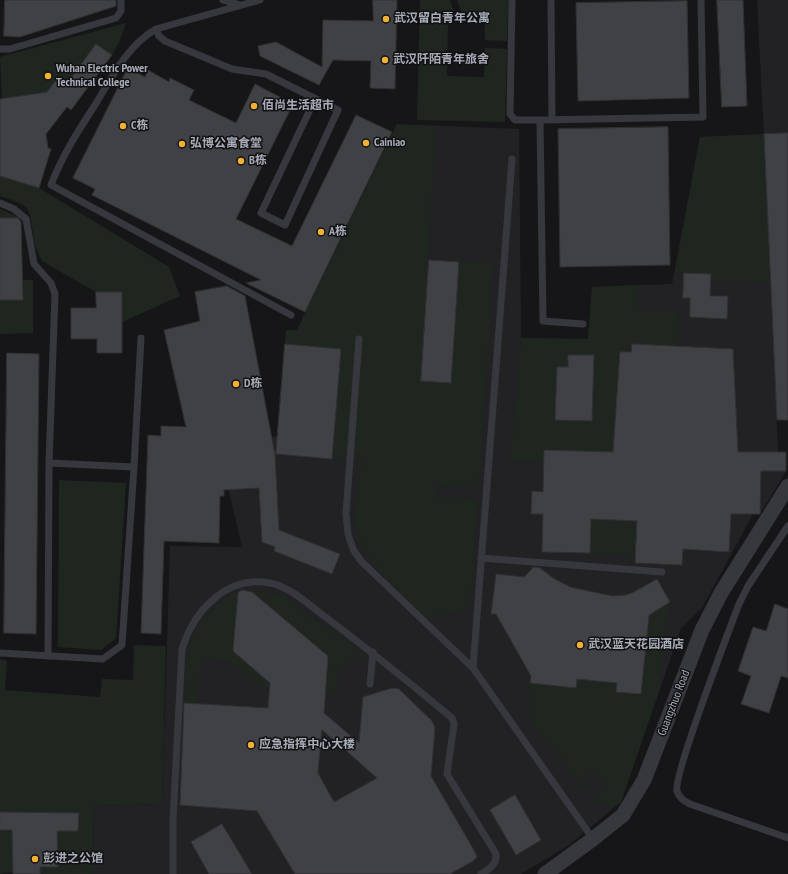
<!DOCTYPE html>
<meta charset="utf-8">
<style>
body{margin:0}
canvas{display:block;background:#161618}
</style>
<canvas width="788" height="874"></canvas>
<script>
const c = document.querySelector('canvas').getContext('2d');
c.lineJoin = 'round';
function fillPath(path, color) {
  c.fillStyle = color;
  c.fill(path, 'evenodd');
}
function trace(path, color, width, dash) {
  c.strokeStyle = color;
  c.lineWidth = width;
  c.lineCap = dash ? 'butt' : 'round';
  c.setLineDash(dash || []);
  c.stroke(path);
}
function drawText(font, color, halo, rows, align = 'center') {
  c.font = font + ' "PT Sans Narrow","Noto Sans SC",sans-serif';
  c.lineWidth = 3;
  c.setLineDash([]);
  c.textBaseline = 'middle';
  c.strokeStyle = halo;
  c.fillStyle = color;
  for (const [text, x, y, turn = 0] of rows) {
    c.save();
    c.translate(x, y);
    c.rotate((+turn || 0) * Math.PI / 180);
    c.textAlign = isNaN(turn) ? turn : align;
    if (halo) c.strokeText(text, 0, 0);
    c.fillText(text, 0, 0);
    c.restore();
  }
}
fillPath(new Path2D(`
 M 757,0 L 788,0 L 788,406 L 776,407 L 778,452 L 786,452 L 786,471 L 760,514 L 753,514 L 702,608 L 681,628 L 621,802 L 569,845 L 521,874 L 94,874 L 93,806 L 162,804 L 170,546 L 242,547 L 219,447 L 278,436 L 286,330 L 297,330 L 397,124 L 519,129 L 521,338 L 588,339 L 592,287 L 672,284 L 700,137 L 764,134 Z`), '#222225');
fillPath(new Path2D(`
 M 420,0 L 450,0 L 456,18 L 448,18 L 447,76 L 484,77 L 485,48 L 507,49 L 505,122 L 417,120 Z
 M 457,0 L 508,0 L 507,41 L 485,40 L 485,19 L 464,18 Z
 M 126,23 L 120,40 L 112,55 L 96,44 L 65,86 L 56,80 L 47,92 L 2,99 L 0,57 Z
 M 397,124 L 436,127 L 421,381 L 451,382 L 459,261 L 493,263 L 479,488 L 437,485 L 436,496 L 478,499 L 471,601 L 462,611 L 425,617 C 404,595 366,563 357,534 C 352,518 359,480 361,461 L 332,459 L 341,349 L 285,344 L 286,330 L 297,330 Z
 M 764,134 L 771,282 L 711,280 L 711,274 L 675,272 L 700,137 Z
 M 0,176 L 39,188 L 169,267 L 180,296 L 122,322 L 122,292 L 96,292 L 42,261 L 35,246 L 30,215 L 27,208 L 20,203 L 0,196 Z
 M 0,209 L 23,219 L 0,218 Z
 M 23,280 L 33,280 L 33,333 L 0,334 L 0,300 L 23,300 Z
 M 638,285 L 638,312 L 677,311 L 680,346 L 665,345 L 663,368 L 653,345 L 632,344 L 631,352 L 620,352 L 610,519 L 637,521 L 635,555 L 590,553 L 593,452 L 544,462 L 510,461 L 521,338 L 588,339 L 592,287 ZM 569,355 L 594,356 L 592,421 L 555,420 L 557,367 L 568,367 Z
 M 59,480 L 126,483 L 116,638 L 101,650 L 58,647 Z
 M 243,590 L 238,595 L 233,650 L 269,682 L 270,688 L 259,687 L 230,661 L 202,659 L 197,703 L 184,703 C 185,685 183,664 189,647 C 197,622 219,599 243,590 Z
 M 250,590 L 282,596 L 363,654 L 363,657 C 338,669 338,668 335,696 L 325,695 L 329,659 L 327,655 Z
 M 670,602 L 658,694 L 621,802 L 616,806 L 594,802 L 591,799 L 606,789 L 594,772 L 585,777 L 591,787 L 585,791 L 528,717 L 530,683 L 576,688 L 577,679 L 617,683 L 617,692 L 641,694 L 649,615 Z
 M 134,645 L 166,646 L 162,804 L 93,806 L 94,874 L 40,874 L 40,867 L 58,867 L 13,852 L 13,872 L 0,874 L 0,830 L 78,831 L 79,813 L 0,812 L 0,659 L 7,661 L 5,690 L 100,697 L 102,679 L 133,680 Z`), '#1e261f');
const building = new Path2D(`
 M 5,0 L 116,0 L 116,6 L 20,37 L 4,36 Z
 M 373,0 L 397,0 L 395,89 L 370,88 L 371,61 L 333,60 L 319,85 L 260,56 L 258,46 L 276,42 L 322,67 L 323,20 L 373,21 Z
 M 717,0 L 743,0 L 747,106 L 722,107 Z
 M 687,1 L 689,98 L 578,101 L 576,3 Z
 M 96,44 L 112,55 L 71,110 L 67,107 L 46,134 L 48,148 L 51,149 L 39,188 L 0,176 L 0,99 L 47,92 L 56,80 L 65,86 Z
 M 128,68 L 145,77 L 148,70 L 169,82 L 170,78 L 194,90 L 189,100 L 236,123 L 255,84 L 293,104 L 236,219 L 292,246 L 356,115 L 392,132 L 305,312 L 246,283 L 261,280 L 92,195 L 95,189 L 73,178 Z
 M 668,127 L 670,265 L 560,267 L 558,129 Z
 M 788,133 L 788,420 L 777,420 L 764,134 Z
 M 0,218 L 18,218 L 21,222 L 23,300 L 0,300 Z
 M 429,260 L 459,262 L 451,383 L 421,381 Z
 M 684,273 L 711,274 L 710,296 L 728,296 L 727,319 L 690,317 L 690,298 L 683,298 Z
 M 227,286 L 245,296 L 275,455 L 279,530 L 340,554 L 332,574 L 274,551 L 275,547 L 262,542 L 259,488 L 224,490 L 224,496 L 220,496 L 219,543 L 164,541 L 161,634 L 141,633 L 148,435 L 161,436 L 161,426 L 186,427 L 164,330 L 200,321 L 195,292 Z
 M 96,292 L 122,292 L 122,353 L 97,353 L 97,339 L 71,339 L 71,308 L 96,308 Z
 M 285,344 L 341,349 L 332,459 L 276,454 Z
 M 632,344 L 733,349 L 738,452 L 786,452 L 786,471 L 761,471 L 760,514 L 731,514 L 729,552 L 683,549 L 682,565 L 635,563 L 637,521 L 591,519 L 590,553 L 542,552 L 543,514 L 531,514 L 532,491 L 543,492 L 544,450 L 613,452 L 620,352 L 631,352 Z
 M 7,353 L 39,354 L 36,634 L 4,633 Z
 M 568,355 L 594,355 L 592,421 L 555,420 L 557,367 L 568,367 Z
 M 534,567 L 540,568 L 553,578 L 570,587 L 612,596 L 626,595 L 634,592 L 657,579 L 670,602 L 649,615 L 641,694 L 616,692 L 617,683 L 577,679 L 576,688 L 530,683 L 531,676 L 496,614 L 491,614 L 496,574 L 524,577 Z
 M 242,590 L 252,592 L 328,656 L 324,713 L 359,743 L 363,697 L 392,688 L 399,689 L 432,721 L 435,728 L 431,776 L 475,852 L 477,857 L 473,861 L 450,874 L 295,874 L 257,811 L 180,805 L 184,703 L 268,708 L 270,683 L 233,651 L 238,593 ZM 322,730 L 351,755 L 377,778 L 334,802 L 318,773 Z
 M 775,604 L 788,609 L 788,678 L 781,676 L 769,713 L 741,704 L 751,676 L 738,671 L 753,627 L 766,631 Z
 M 515,795 L 541,840 L 516,855 L 490,810 Z
 M 0,812 L 79,813 L 78,831 L 57,831 L 58,867 L 40,867 L 40,874 L 13,874 L 12,830 L 0,830 Z
 M 222,824 L 252,874 L 209,874 L 191,842 Z`);
fillPath(building, '#404145');
trace(building, '#303034', 1);
trace(new Path2D(`
 M 223,0 L 240,5
 M 260,0 L 156,29 C 128,45 111,78 95,105 C 78,131 62,156 51,185 L 291,315
 M 512,0 L 510,114 L 515,120 L 540,120 L 703,117 L 701,0
 M 551,0 L 552,120
 M 156,29 L 159,36 L 165,41 L 232,69 L 266,74 L 338,110 L 285,225 L 261,213 L 315,99
 M 0,49 L 10,49 L 116,18 L 121,11 L 121,0
 M 540,120 L 543,321 L 583,324
 M 0,203 L 14,209 L 26,219 L 34,264 L 51,283 L 55,294 L 49,463 L 48,656
 M 359,339 L 346,513 L 348,534 L 353,549 L 361,561 L 473,668 L 593,839
 M 49,463 L 134,467 L 141,338
 M 788,526 L 748,586 L 739,604 C 730,628 673,776 677,791 C 679,798 684,801 690,804 L 788,838
 M 481,558 L 662,572
 M 0,653 L 103,659 L 122,645 L 134,467
 M 473,668 L 512,159
 M 370,684 L 373,652
 M 173,874 L 173,820 L 182,649 C 194,611 226,575 270,583 C 290,587 308,604 324,616 C 368,649 410,683 452,718 L 454,724 L 447,774 L 496,854 C 497,865 489,869 481,874`), '#37383d', 7);
trace(new Path2D(`
 M 545,874 L 593,839 L 623,815 L 644,780 L 702,630 L 721,593 L 788,486`), '#37383d', 15);
for (const [x, y, r, color] of [
 [386,19,4,"#f2b134"],
 [385,60,4,"#f2b134"],
 [48,76,4,"#f2b134"],
 [254,106,4,"#f2b134"],
 [123,126,4,"#f2b134"],
 [366,143,4,"#f2b134"],
 [182,144,4,"#f2b134"],
 [241,161,4,"#f2b134"],
 [321,232,4,"#f2b134"],
 [236,384,4,"#f2b134"],
 [580,645,4,"#f2b134"],
 [251,745,4,"#f2b134"],
 [35,859,4,"#f2b134"]
]) {
  const dot = new Path2D();
  dot.arc(x, y, r, 0, 2 * Math.PI);
  c.fillStyle = color;
  c.fill(dot);
  trace(dot, '#111113', 1.5);
}
drawText('bold 12px', '#a8adb8', '#111113', [
 ["武汉留白青年公寓",394,19],
 ["武汉阡陌青年旅舍",393,60],
 ["Wuhan Electric Power",56,69],
 ["Technical College",56,83],
 ["佰尚生活超市",262,106],
 ["C栋",131,126],
 ["Cainiao",374,143],
 ["弘博公寓食堂",190,144],
 ["B栋",249,161],
 ["A栋",329,232],
 ["D栋",244,384],
 ["武汉蓝天花园酒店",588,645],
 ["应急指挥中心大楼",259,745],
 ["彭进之公馆",43,859]
], 'left');
drawText('12px', '#a8adb8', '#111113', [
 ["Guangzhuo Road",674,703,-69]
]);
</script>
